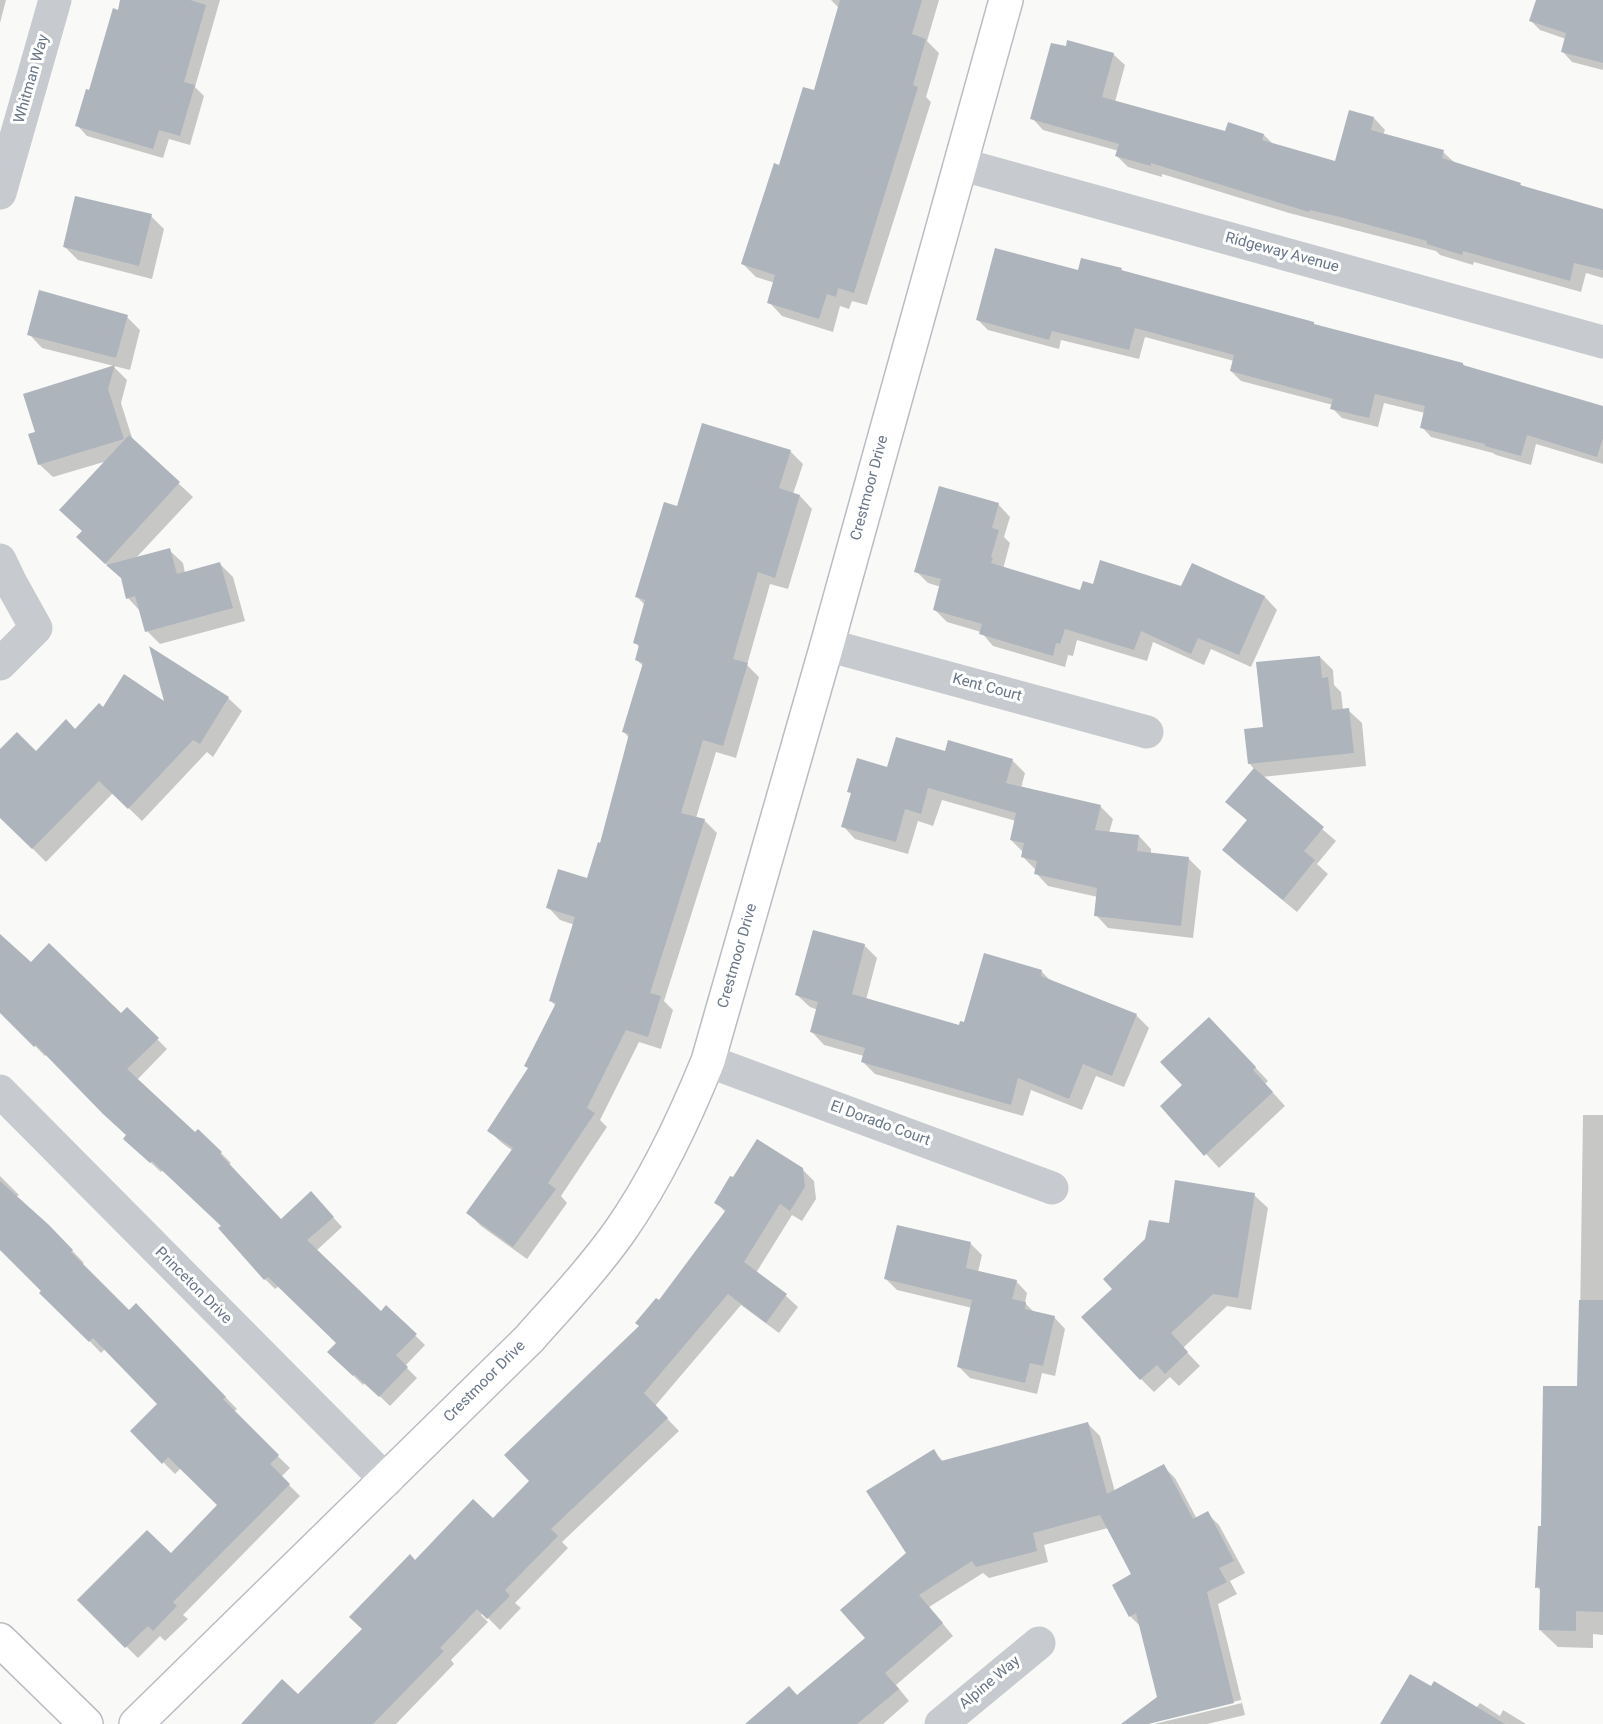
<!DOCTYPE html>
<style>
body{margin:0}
canvas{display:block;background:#f9f9f7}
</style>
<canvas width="1603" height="1724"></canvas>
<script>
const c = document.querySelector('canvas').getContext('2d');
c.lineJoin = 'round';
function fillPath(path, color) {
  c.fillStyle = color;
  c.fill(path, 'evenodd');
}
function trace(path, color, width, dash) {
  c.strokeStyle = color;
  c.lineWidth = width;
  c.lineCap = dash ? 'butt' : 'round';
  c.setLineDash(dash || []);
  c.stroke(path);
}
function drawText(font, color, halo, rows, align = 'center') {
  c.font = font + ' Roboto,sans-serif';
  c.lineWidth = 6;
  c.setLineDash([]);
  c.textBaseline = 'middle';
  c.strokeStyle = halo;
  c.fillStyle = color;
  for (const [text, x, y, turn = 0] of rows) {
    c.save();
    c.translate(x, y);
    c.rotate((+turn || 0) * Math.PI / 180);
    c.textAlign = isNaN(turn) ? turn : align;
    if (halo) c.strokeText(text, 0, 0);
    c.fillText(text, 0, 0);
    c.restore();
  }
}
fillPath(new Path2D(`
 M 0,0 L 6,0 L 0,23 Z
 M 122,0 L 220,0 L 195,87 L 204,96 L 190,145 L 169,139 L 163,158 L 87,136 L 77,125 Z
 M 831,0 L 939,0 L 927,41 L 939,53 L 926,97 L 931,102 L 867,305 L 852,301 L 849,309 L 840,306 L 833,332 L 782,316 L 769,302 L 775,283 L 756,277 L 743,264 L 780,167 L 815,92 L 839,8 Z
 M 1537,0 L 1603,0 L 1603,70 L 1572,62 L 1563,52 L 1566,39 L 1540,30 L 1531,21 Z
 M 1113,54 L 1125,65 L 1115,102 L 1226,133 L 1229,124 L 1264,135 L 1274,145 L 1336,162 L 1374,118 L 1385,130 L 1383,135 L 1443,152 L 1455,163 L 1520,184 L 1523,188 L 1603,210 L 1603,278 L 1586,273 L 1581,292 L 1474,262 L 1473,265 L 1440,255 L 1436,251 L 1289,213 L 1162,174 L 1162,177 L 1128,167 L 1117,156 L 1119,151 L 1043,130 L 1032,118 Z
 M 151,216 L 164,229 L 152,279 L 78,260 L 64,246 Z
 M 1121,269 L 1124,272 L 1386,345 L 1463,364 L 1466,368 L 1603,407 L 1603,464 L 1536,444 L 1531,465 L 1496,455 L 1493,453 L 1431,437 L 1422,427 L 1425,413 L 1384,403 L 1378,427 L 1342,418 L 1332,408 L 1333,405 L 1241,381 L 1231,371 L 1234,361 L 1145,337 L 1139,359 L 1061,340 L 1059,349 L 988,330 L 978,320 L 1079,271 Z
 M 127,317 L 140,330 L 130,370 L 42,348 L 29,334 Z
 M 114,367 L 127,380 L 121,403 L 133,441 L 193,497 L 135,559 L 169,550 L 183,563 L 185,573 L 220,564 L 233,577 L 245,621 L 160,644 L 147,631 L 141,612 L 128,598 L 121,574 L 119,576 L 91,550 L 83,531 L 107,461 L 53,477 L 39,464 L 37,434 Z
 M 790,451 L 803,464 L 793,494 L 800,496 L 812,509 L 788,589 L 770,584 L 747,665 L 759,677 L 736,758 L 716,752 L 696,818 L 704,820 L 717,833 L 664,1001 L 673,1010 L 661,1049 L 639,1042 L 600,1120 L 607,1127 L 561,1196 L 567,1203 L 527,1259 L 481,1226 L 468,1213 L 513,1151 L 502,1143 L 489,1131 L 529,1069 L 556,1006 L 551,1001 L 575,925 L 560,920 L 548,907 L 588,880 L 601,845 L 629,738 L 624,732 L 644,667 L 637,660 L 640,648 L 635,642 L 645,605 L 637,597 L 678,508 Z
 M 998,504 L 1010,517 L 1004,537 L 1010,543 L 1003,569 L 1081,592 L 1094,586 L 1182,588 L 1193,565 L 1265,597 L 1277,610 L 1251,667 L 1211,649 L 1204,665 L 1153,642 L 1147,661 L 1077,640 L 1073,656 L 1068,655 L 1065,667 L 993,646 L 981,632 L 947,622 L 934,609 L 941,587 L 928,583 L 916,571 Z
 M 151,649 L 228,698 L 242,711 L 213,757 L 207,752 L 142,821 L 113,793 L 46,862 L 0,816 L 0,751 L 36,753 L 75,731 L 104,710 L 167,704 Z
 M 1320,657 L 1333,670 L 1334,685 L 1341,692 L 1343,710 L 1348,710 L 1362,723 L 1366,766 L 1262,777 L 1336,841 L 1317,864 L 1328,874 L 1297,912 L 1237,863 L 1224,850 L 1248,821 L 1227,802 L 1254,769 L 1249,763 L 1264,729 Z
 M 946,753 L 1012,760 L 1025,773 L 1021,788 L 1100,806 L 1113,819 L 1109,833 L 1139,836 L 1151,849 L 1151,854 L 1188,858 L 1201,871 L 1193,938 L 1108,928 L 1096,915 L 1098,897 L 1048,886 L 1036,873 L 1036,870 L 1023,857 L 1024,853 L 1011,840 L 1016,821 L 942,800 L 933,826 L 918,821 L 908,854 L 855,839 L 843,826 L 852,794 L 849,791 L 888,769 Z
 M 0,936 L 31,964 L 121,1015 L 127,1009 L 167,1049 L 137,1080 L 195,1134 L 221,1153 L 231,1163 L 228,1165 L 281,1221 L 320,1203 L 342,1227 L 316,1251 L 381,1313 L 386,1307 L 425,1345 L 405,1366 L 417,1378 L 390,1406 L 365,1382 L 363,1385 L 339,1362 L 338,1343 L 279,1286 L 275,1289 L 265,1279 L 223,1226 L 163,1170 L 161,1172 L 135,1148 L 128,1136 L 47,1054 L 45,1056 L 12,1023 L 0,1007 Z
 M 864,945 L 877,958 L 866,1000 L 960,1027 L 1042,972 L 1051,981 L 1136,1015 L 1149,1028 L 1124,1087 L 1096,1076 L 1082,1110 L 1031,1090 L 1023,1116 L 875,1074 L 863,1062 L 864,1056 L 824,1045 L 812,1032 L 818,1010 L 810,1007 L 797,995 Z
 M 1222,1032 L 1268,1081 L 1265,1084 L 1285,1106 L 1219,1168 L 1162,1106 L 1184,1085 Z
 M 1583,1115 L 1603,1115 L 1603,1635 L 1593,1634 L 1593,1648 L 1558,1647 L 1540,1630 L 1541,1591 L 1537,1587 L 1542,1528 L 1579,1388 Z
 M 802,1169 L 814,1181 L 816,1199 L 802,1221 L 792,1215 L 756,1273 L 786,1296 L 798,1307 L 779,1333 L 741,1305 L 655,1406 L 679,1431 L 562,1542 L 568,1548 L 515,1603 L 521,1608 L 500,1630 L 483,1613 L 481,1615 L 488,1622 L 451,1660 L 454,1664 L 396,1724 L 242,1724 L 298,1696 L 364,1629 L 415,1562 L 493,1520 L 531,1481 L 640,1326 L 726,1213 L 716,1202 Z
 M 0,1176 L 19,1195 L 16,1197 L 61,1239 L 84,1263 L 82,1264 L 129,1312 L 136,1305 L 237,1409 L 233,1412 L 290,1468 L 281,1477 L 300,1496 L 183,1615 L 188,1619 L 165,1641 L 160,1636 L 138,1658 L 79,1600 L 171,1555 L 219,1505 L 181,1468 L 175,1474 L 132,1431 L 159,1404 L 105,1349 L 101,1353 L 0,1248 Z
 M 1254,1195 L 1268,1208 L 1251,1310 L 1227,1306 L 1183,1348 L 1200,1366 L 1179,1386 L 1170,1377 L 1154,1392 L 1141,1379 L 1114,1289 L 1170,1225 Z
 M 971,1244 L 982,1255 L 978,1272 L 1016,1281 L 1027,1293 L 1025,1303 L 1035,1313 L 1054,1317 L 1065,1329 L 1055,1376 L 1042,1373 L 1037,1394 L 970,1378 L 959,1367 L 972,1308 L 897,1290 L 886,1279 Z
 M 1088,1424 L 1100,1436 L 1115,1492 L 1163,1466 L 1175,1478 L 1197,1519 L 1207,1513 L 1219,1525 L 1245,1573 L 1230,1581 L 1237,1594 L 1218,1604 L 1245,1715 L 1207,1724 L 1154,1724 L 1242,1703 L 1241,1700 L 1151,1722 L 1149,1724 L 1124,1724 L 1159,1697 L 1141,1627 L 1130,1616 L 1133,1575 L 1108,1528 L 1044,1545 L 1048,1562 L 989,1578 L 983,1573 L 929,1607 L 953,1636 L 896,1685 L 909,1701 L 883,1724 L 747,1724 L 798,1697 L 867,1638 L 908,1554 L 933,1451 L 944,1462 Z
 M 1431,1688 L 1476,1708 L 1480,1703 L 1500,1716 L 1503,1710 L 1526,1724 L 1382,1724 Z`), '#0003');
fillPath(new Path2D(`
 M 120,0 L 190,0 L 206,5 L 184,82 L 195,85 L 180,136 L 159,130 L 153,149 L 75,126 L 86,89 L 89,90 L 113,8 L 118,10 Z
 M 840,0 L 922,0 L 912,34 L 926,39 L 913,85 L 918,87 L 854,293 L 838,288 L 836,297 L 827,294 L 819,319 L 767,303 L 775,275 L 741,264 L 774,163 L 779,165 L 803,87 L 814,90 Z
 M 1536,0 L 1603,0 L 1603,63 L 1561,52 L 1566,33 L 1529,21 Z
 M 1067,40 L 1114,53 L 1102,97 L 1225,131 L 1228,122 L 1264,134 L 1262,140 L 1335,161 L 1349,110 L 1374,117 L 1371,130 L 1444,150 L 1442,158 L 1521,183 L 1520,185 L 1603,209 L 1603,270 L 1574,263 L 1570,281 L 1463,251 L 1462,255 L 1427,244 L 1427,241 L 1340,217 L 1310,210 L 1309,212 L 1151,163 L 1151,166 L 1115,156 L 1119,144 L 1030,119 L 1051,43 L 1066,46 Z
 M 75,196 L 152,214 L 139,266 L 63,247 Z
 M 995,248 L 1078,270 L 1081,258 L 1122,268 L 1121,270 L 1314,322 L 1314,324 L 1463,363 L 1463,365 L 1603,406 L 1603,438 L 1597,457 L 1527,435 L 1521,456 L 1485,446 L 1485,444 L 1420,428 L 1425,406 L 1375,394 L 1369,418 L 1330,409 L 1333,399 L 1230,371 L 1234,355 L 1135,328 L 1129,350 L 1052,331 L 1049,340 L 976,320 Z
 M 39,290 L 128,315 L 116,358 L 27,335 Z
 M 115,365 L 108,389 L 124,439 L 38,465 L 28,434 L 35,432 L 23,394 Z
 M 702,423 L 791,450 L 779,488 L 800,495 L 775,578 L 758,572 L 733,659 L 748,663 L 723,746 L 703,740 L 681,813 L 705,819 L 650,993 L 661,996 L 648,1037 L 626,1030 L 587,1108 L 595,1113 L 548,1183 L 556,1189 L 513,1247 L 466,1213 L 513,1148 L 487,1131 L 528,1068 L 524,1066 L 556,1003 L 549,1001 L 575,917 L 546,908 L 558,869 L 587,878 L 598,842 L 600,843 L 629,734 L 622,732 L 643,663 L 635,660 L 639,645 L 633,643 L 645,600 L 635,597 L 664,502 L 677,506 Z
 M 129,435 L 180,482 L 105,564 L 76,537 L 82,531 L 59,510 Z
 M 939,486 L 999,503 L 992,528 L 999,530 L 991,557 L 993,558 L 991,563 L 1080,590 L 1083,581 L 1093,584 L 1100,560 L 1181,586 L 1192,563 L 1265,596 L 1239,655 L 1198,638 L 1191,654 L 1141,631 L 1134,650 L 1065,629 L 1060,644 L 1056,643 L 1053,656 L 979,634 L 982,624 L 933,610 L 941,579 L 914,572 Z
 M 170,548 L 177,574 L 220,562 L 233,608 L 145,632 L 135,596 L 126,599 L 121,578 L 106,565 Z
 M 149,646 L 229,697 L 200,744 L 193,740 L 128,809 L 99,781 L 32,849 L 0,818 L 0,749 L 17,732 L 36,751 L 66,719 L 75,729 L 99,703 L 103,707 L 124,674 L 164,701 Z
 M 1320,656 L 1322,678 L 1328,677 L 1332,710 L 1349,708 L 1354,753 L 1248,764 L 1244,729 L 1263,727 L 1256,662 Z
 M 896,737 L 945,751 L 948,740 L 1013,759 L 1006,783 L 1101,805 L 1095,830 L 1139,835 L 1137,851 L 1189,857 L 1181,926 L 1094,916 L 1097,888 L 1034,874 L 1037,861 L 1021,857 L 1024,843 L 1010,840 L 1016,813 L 928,788 L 921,814 L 905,809 L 896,842 L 841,827 L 851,793 L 847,792 L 857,758 L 887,767 Z
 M 1254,768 L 1324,827 L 1304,851 L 1315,860 L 1283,900 L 1222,850 L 1247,820 L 1225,802 Z
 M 813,930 L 865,944 L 852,994 L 959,1025 L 960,1021 L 964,1022 L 984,953 L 1042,970 L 1041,976 L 1137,1014 L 1112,1076 L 1083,1064 L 1069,1099 L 1018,1078 L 1011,1105 L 861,1062 L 865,1048 L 810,1032 L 818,1002 L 795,995 Z
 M 0,934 L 31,962 L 49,943 L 121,1013 L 127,1007 L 159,1038 L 127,1069 L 195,1132 L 198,1129 L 222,1152 L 220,1154 L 281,1219 L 311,1191 L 334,1217 L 307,1240 L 381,1311 L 386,1305 L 417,1334 L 396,1355 L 408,1367 L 379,1397 L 354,1374 L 353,1376 L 327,1352 L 336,1343 L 268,1277 L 264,1280 L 218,1228 L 221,1226 L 152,1161 L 150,1163 L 123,1139 L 126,1135 L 103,1114 L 36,1045 L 34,1047 L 0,1013 Z
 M 1209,1017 L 1256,1067 L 1253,1070 L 1273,1092 L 1204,1156 L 1160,1106 L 1182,1085 L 1160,1062 Z
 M 757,1139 L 803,1168 L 805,1187 L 790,1211 L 780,1204 L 744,1262 L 787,1294 L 766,1323 L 728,1294 L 644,1393 L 668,1418 L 551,1529 L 558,1536 L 505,1590 L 510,1596 L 487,1619 L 477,1609 L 440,1648 L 444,1651 L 373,1724 L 241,1724 L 282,1679 L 298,1694 L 362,1629 L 349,1617 L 410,1554 L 415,1560 L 473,1499 L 493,1518 L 529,1481 L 504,1455 L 639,1326 L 635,1323 L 656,1298 L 659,1300 L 726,1210 L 714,1203 L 730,1176 L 733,1177 Z
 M 1175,1180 L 1255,1193 L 1238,1298 L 1213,1294 L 1171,1333 L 1188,1352 L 1165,1374 L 1157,1365 L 1140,1380 L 1081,1317 L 1112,1289 L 1103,1279 L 1145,1239 L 1149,1220 L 1169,1223 Z
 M 0,1181 L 49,1225 L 73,1250 L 71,1252 L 129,1310 L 136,1303 L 226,1397 L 223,1399 L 279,1455 L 270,1464 L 290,1484 L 173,1602 L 177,1606 L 153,1631 L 148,1626 L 125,1648 L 77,1600 L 147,1530 L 171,1553 L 217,1505 L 168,1457 L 162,1464 L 130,1431 L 157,1404 L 93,1338 L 89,1342 L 39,1293 L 41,1291 L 0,1250 Z
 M 897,1225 L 971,1242 L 966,1268 L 1017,1280 L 1012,1299 L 1026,1302 L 1025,1309 L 1055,1316 L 1043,1366 L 1030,1363 L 1025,1383 L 957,1367 L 972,1300 L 884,1279 Z
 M 1579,1300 L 1603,1300 L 1603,1612 L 1576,1611 L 1576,1631 L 1539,1630 L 1540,1587 L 1535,1588 L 1538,1526 L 1541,1526 L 1543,1386 L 1577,1386 Z
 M 1088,1422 L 1107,1494 L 1164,1464 L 1193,1519 L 1208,1511 L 1234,1561 L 1219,1568 L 1227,1582 L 1207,1592 L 1234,1703 L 1148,1724 L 1121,1724 L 1157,1697 L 1136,1613 L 1129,1617 L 1112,1585 L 1131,1574 L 1100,1515 L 1033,1533 L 1037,1551 L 976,1567 L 972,1561 L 919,1595 L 943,1623 L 885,1673 L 899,1689 L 857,1724 L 745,1724 L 789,1686 L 797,1695 L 865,1638 L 840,1610 L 906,1553 L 866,1491 L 934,1449 L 941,1461 Z
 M 1410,1674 L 1431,1686 L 1434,1681 L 1505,1724 L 1380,1724 Z`), '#aeb4bc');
const secondary = new Path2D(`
 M 0,1640 L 86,1724
 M 136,1724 L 529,1339 C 560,1304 593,1269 620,1231 C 657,1178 684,1120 708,1061 L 827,645 L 1006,0`);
trace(secondary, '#b9bdc3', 36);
trace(new Path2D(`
 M 960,164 L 1603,342
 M 0,193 L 55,0
 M 0,560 L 11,583 L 36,628 L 0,664
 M 827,645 L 1147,732
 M 708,1061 L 1052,1188
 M 0,1091 L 387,1481
 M 941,1724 L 1039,1643`), '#c7cace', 33);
trace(secondary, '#fff', 33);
drawText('15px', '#687688', '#fff', [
 ["Whitman Way",32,79,-74],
 ["Ridgeway Avenue",1282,253,15],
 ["Crestmoor Drive",870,488,-75],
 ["Kent Court",987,688,15],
 ["Crestmoor Drive",738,956,-74],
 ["El Dorado Court",880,1124,20],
 ["Princeton Drive",193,1286,45],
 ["Crestmoor Drive",485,1382,-45],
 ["Alpine Way",990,1683,-40]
]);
</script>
